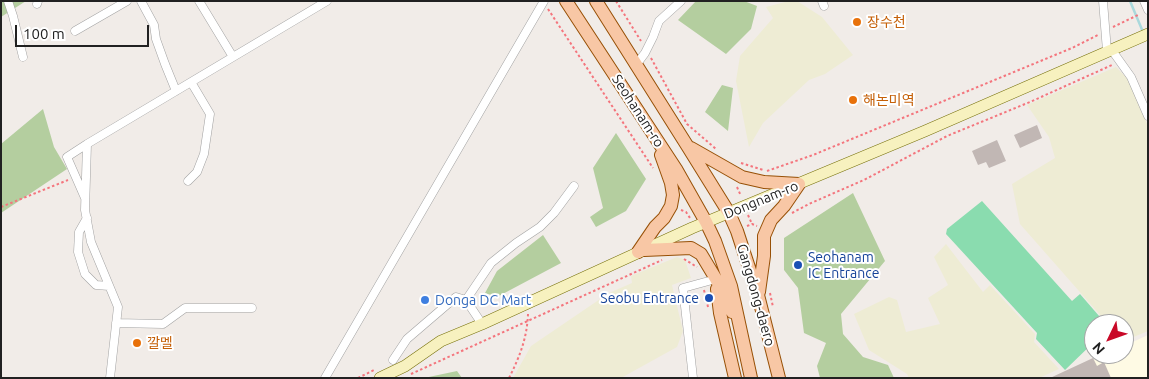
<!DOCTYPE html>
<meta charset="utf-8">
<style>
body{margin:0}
#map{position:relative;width:1149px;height:379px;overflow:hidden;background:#f1ece8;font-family:Ubuntu,sans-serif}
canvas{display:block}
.frame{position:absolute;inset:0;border:2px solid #212121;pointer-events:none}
.north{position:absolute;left:1084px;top:314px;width:50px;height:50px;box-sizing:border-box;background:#fff;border:1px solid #a6a6a6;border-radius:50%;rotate:228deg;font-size:14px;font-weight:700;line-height:20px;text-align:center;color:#212121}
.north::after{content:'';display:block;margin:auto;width:18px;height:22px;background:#c90928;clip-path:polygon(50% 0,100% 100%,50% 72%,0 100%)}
.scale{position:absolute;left:15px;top:25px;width:134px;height:22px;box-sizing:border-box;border:2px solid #212121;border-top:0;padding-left:6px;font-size:15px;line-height:18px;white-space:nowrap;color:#212121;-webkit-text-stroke:4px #fff;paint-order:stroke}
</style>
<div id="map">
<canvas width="1149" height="379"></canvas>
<div class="frame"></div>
<div class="north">N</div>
<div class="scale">100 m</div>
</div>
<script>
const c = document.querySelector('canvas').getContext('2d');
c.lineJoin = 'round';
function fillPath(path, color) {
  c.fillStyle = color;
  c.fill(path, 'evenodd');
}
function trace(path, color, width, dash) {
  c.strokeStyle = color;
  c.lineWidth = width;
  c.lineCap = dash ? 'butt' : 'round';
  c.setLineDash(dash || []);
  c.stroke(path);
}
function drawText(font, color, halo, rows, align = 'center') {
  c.font = font + ' Ubuntu,"Noto Sans KR",sans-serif';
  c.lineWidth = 4;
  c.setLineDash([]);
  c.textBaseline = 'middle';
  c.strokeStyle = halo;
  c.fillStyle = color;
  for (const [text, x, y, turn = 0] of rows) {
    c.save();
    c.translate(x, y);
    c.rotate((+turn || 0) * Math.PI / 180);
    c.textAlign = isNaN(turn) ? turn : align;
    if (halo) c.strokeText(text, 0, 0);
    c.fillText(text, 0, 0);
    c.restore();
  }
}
fillPath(new Path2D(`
 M 1148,335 L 1148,378 L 1053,378 L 1106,354 L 1124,354 L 1124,346 Z`), '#fefae4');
fillPath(new Path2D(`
 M 789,1 L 797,1 L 822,17 L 853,55 L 825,74 L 809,80 L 763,123 L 749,147 L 736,81 L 740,56 L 773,18 L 766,7 Z
 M 1116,67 L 1129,80 L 1148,126 L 1148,331 L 1124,341 L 1124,324 L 1108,324 L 1020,224 L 1012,184 L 1055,158 L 1049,137 L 1027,105 Z
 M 946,244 L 983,292 L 990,285 L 1035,334 L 1034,342 L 1059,369 L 1039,378 L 909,378 L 907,374 L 869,350 L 854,314 L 889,297 L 897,300 L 906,332 L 940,324 L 928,298 L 948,285 L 934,257 Z
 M 677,257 L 685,260 L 691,278 L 672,285 L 683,331 L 677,347 L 621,378 L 513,378 L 531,346 L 609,293 L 632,283 L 631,276 Z`), '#eeecd4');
fillPath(new Path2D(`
 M 1,1 L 26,1 L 1,17 Z
 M 696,1 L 744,1 L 757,6 L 751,29 L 726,54 L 678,20 Z
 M 722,85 L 733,88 L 728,131 L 705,112 Z
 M 43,109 L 54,147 L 67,169 L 1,213 L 1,144 Z
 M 616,133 L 646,179 L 626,211 L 596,227 L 590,217 L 603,208 L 593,168 Z
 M 853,193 L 885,261 L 841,314 L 843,334 L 863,357 L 888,365 L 894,378 L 820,378 L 817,366 L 826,343 L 804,333 L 798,288 L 784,270 L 784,238 Z
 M 543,235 L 561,263 L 497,297 L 485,293 L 497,271 Z
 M 457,371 L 462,378 L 424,378 Z`), '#b4ce9f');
fillPath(new Path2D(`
 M 982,201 L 1072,301 L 1080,294 L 1106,324 L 1094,324 L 1094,342 L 1065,370 L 1036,339 L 1037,333 L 946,234 L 947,229 Z`), '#8adcaf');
trace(new Path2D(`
 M 1130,1 L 1143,32`), '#aad9dc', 2.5);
fillPath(new Path2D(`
 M 1037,125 L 1042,138 L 1020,148 L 1014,135 Z
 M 997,140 L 1006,161 L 989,168 L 986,162 L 978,165 L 972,151 Z
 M 1093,358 L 1097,366 L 1104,362 L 1111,378 L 1050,378 Z`), '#c1b7b4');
const minor = new Path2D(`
 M 8,1 L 13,16 L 23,57
 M 141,1 L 154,25 L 156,39 L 165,64 L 176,91
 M 199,1 L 233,57
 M 822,1 L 824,6
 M 1103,1 L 1107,51
 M 1144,1 L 1148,10
 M 37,4 L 38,1
 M 75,31 L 127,1
 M 1111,49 L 1131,77 L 1148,116
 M 636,65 L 645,53 L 653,37 L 659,21 L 681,1
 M 188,181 L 197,172 L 204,154 L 210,114 L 191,82
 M 85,198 L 67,157 L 87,144
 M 87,218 L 79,232 L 78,252 L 85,274 L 96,285 L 109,286
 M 466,300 L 491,263 L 516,243 L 540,227 L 554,213 L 574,186
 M 116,323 L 163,324 L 185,308 L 252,308
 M 393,360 L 407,339 L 456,297 L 466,300 L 482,324
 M 110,378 L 118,307 L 91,242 L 85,210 L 87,144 L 327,1
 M 325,378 L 544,1
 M 693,378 L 683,288 L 716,279`);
const secondary = new Path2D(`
 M 380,378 L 405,366 L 441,341 L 482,324 L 692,228 L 925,131 L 1148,34`);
const primary = new Path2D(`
 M 566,1 L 676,169 L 706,222 L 715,241 L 731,286 L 751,378
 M 596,1 L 688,147 L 729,213 L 737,231 L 758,295 L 779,378
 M 691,148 L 742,177 L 764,182 L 799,184
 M 644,250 L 691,248 L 701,254 L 716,279 L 732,312
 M 638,252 L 655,227 L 664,218 L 671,206 L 673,195 L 671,183 L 661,155
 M 717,289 L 720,313 L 735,378
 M 759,292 L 764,256 L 764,236 L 771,220 L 784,206 L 799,184`);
trace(minor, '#a2a2a2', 9);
trace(secondary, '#76700a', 12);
trace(primary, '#975006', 14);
trace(new Path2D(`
 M 616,1 L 641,41
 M 548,9 L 653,168
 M 1113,27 L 1140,14
 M 651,58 L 687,124 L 716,149
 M 741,163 L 763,170
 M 767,171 L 813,155 L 1072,48 L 1098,35
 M 737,187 L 741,196
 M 1,207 L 68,180
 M 681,210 L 686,212 L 690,218
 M 792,213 L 809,204 L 864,180 L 947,136 L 1030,102 L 1112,65
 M 748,215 L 752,224
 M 747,226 L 752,224 L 757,226
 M 684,259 L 697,267
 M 704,290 L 708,307
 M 770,293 L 773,307
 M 411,374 L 662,260
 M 358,378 L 374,370
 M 509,378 C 520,356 527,338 528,314`), '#f4757d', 2, [2.5, 2.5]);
trace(minor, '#fff', 8);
trace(secondary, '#f7f1bf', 11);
trace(primary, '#f8c7a5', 12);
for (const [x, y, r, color] of [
 [857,22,5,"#e8710a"],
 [853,100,5,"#e8710a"],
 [798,265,5,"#1a4fb4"],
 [709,298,5,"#1a4fb4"],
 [425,300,5,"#3f7fe0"],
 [137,343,5,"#e8710a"]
]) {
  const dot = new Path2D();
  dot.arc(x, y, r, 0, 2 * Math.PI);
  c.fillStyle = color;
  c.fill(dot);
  trace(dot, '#fff', 2);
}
drawText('14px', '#c56008', '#fff', [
 ["장수천",867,22],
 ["해논미역",863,100],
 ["깔멜",147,343]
], 'left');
drawText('14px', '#212121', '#fff', [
 ["Seohanam-ro",638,111,57],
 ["Dongnam-ro",761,200,-22],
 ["Gangdong-daero",756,295,74]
]);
drawText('14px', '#164399', '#fff', [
 ["Seohanam",808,257],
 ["IC Entrance",808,273],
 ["Seobu Entrance",699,298,"right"]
], 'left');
drawText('14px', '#366cbe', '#fff', [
 ["Donga DC Mart",435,300]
], 'left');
</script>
